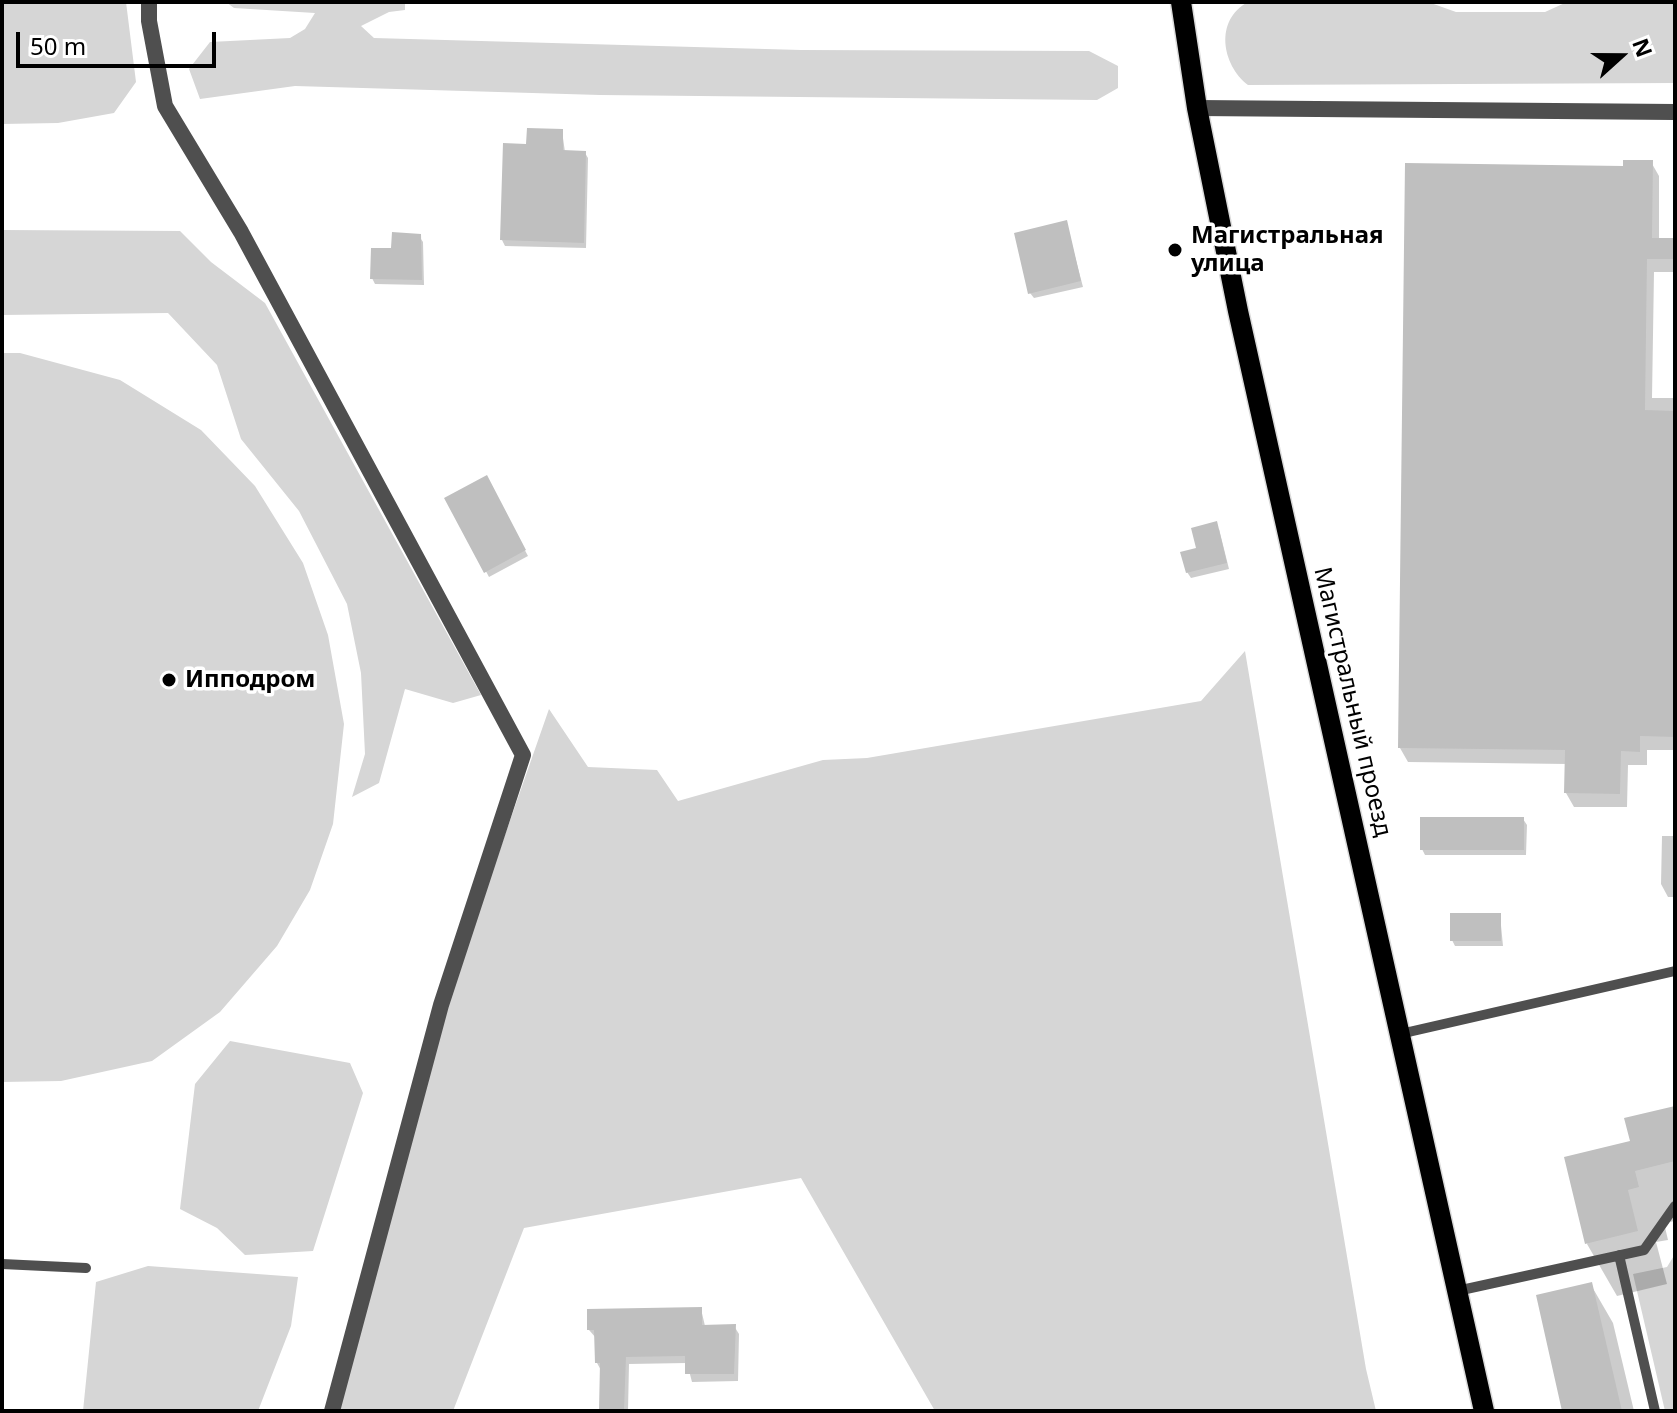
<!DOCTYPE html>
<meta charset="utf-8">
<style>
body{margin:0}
#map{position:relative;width:1677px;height:1413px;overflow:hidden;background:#fff;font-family:"Noto Sans",sans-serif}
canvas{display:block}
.frame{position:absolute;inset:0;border:4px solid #000;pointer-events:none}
.north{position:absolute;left:1581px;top:16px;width:80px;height:80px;-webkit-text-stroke:6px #fff;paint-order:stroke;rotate:69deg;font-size:22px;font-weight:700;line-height:32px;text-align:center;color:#000}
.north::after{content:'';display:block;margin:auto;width:28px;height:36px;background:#000;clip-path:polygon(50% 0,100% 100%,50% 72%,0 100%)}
.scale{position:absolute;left:16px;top:32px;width:200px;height:36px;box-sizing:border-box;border:4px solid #000;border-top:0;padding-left:10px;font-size:24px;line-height:28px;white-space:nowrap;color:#000;-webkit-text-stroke:6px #fff;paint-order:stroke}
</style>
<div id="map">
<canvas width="1677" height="1413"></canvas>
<div class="frame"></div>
<div class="north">N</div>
<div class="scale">50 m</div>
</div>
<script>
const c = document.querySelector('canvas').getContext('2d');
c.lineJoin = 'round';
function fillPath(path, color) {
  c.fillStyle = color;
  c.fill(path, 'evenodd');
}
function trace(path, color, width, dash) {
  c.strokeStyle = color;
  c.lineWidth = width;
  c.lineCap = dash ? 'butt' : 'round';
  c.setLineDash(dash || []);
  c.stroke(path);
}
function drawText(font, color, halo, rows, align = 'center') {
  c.font = font + ' "Noto Sans",sans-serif';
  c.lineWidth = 7;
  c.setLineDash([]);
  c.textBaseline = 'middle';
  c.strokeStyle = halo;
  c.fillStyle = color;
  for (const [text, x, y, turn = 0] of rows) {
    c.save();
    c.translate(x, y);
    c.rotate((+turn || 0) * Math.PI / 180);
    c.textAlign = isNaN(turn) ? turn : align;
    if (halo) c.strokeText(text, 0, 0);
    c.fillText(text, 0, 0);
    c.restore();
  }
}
fillPath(new Path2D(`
 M 2,2 L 126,2 L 136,82 L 114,113 L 58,123 L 2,124 Z
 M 226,2 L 405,2 L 405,10 L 389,12 L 361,26 L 374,38 L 801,50 L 1089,51 L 1118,66 L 1118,88 L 1097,100 L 600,95 L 295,86 L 200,99 L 189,69 L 210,42 L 290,38 L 305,29 L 315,13 L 234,8 Z
 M 1248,2 L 1428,2 L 1456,12 L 1545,12 L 1567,2 L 1675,2 L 1675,83 L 1248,85 C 1222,65 1214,20 1248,2 Z
 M 2,230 L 180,231 L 211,262 L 265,303 L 481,695 L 453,703 L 405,689 L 379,783 L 352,797 L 365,754 L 361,673 L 347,604 L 299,511 L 241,439 L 217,365 L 168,313 L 2,315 Z
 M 2,353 L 20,353 L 120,380 L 201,430 L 255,486 L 303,563 L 328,635 L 344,724 L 333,824 L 310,890 L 277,946 L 220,1012 L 152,1061 L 61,1081 L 2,1082 Z
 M 1245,651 L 1366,1369 L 1376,1411 L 935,1411 L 801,1178 L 524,1228 L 453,1411 L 338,1411 L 440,1021 L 549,709 L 588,767 L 657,770 L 678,801 L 823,760 L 867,758 L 1201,701 Z
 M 230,1041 L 350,1063 L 363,1093 L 313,1251 L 245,1255 L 217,1228 L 180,1209 L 195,1084 Z
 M 1675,1254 L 1675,1411 L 1665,1411 L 1633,1274 L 1667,1267 Z
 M 148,1266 L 298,1277 L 291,1326 L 258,1411 L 83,1411 L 96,1282 Z`), '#d6d6d6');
fillPath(new Path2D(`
 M 562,131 L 565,152 L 585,153 L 588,158 L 586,248 L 505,246 L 502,240 L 528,146 Z
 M 1651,162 L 1659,176 L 1659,240 L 1675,240 L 1675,272 L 1654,272 L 1652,398 L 1675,398 L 1675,750 L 1647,750 L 1647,765 L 1628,765 L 1627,807 L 1574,807 L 1566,793 L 1567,764 L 1408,762 L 1400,748 L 1625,168 Z
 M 1066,222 L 1083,287 L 1034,298 L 1030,293 Z
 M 419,236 L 423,242 L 424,285 L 375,284 L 372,278 L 393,251 Z
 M 486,478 L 528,556 L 489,577 L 447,499 Z
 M 1219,529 L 1229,569 L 1191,578 L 1187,572 L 1199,549 Z
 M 1523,819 L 1527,825 L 1526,855 L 1425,855 L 1422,849 Z
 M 1662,836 L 1675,836 L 1675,897 L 1668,897 L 1661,884 Z
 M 1500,915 L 1503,946 L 1455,946 L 1452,940 Z
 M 1675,1108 L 1675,1221 L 1664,1223 L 1668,1240 L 1656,1242 L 1667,1284 L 1617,1296 L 1587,1244 L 1632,1143 Z
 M 1591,1285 L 1613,1323 L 1634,1411 L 1564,1411 Z
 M 701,1309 L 705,1326 L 734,1326 L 739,1334 L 738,1381 L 692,1382 L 687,1363 L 629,1364 L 628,1411 L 601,1411 L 602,1372 L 597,1363 L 596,1338 L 589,1330 Z`), '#0003');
fillPath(new Path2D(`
 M 527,128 L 563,129 L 563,150 L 586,151 L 584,243 L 500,240 L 503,143 L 526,144 Z
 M 1623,160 L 1653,160 L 1652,238 L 1675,238 L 1675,259 L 1647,259 L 1645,410 L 1675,411 L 1675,737 L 1640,736 L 1640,752 L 1621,751 L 1620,794 L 1564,793 L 1565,750 L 1398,748 L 1405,163 L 1623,166 Z
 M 1067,220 L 1081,281 L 1028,294 L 1014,233 Z
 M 392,232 L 421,234 L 422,280 L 370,279 L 371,248 L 391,248 Z
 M 487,475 L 526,550 L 484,573 L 444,498 Z
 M 1217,521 L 1227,563 L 1186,573 L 1180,552 L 1196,548 L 1191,528 Z
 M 1420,817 L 1524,817 L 1524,850 L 1420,850 Z
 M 1450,913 L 1501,913 L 1501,941 L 1450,941 Z
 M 1675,1106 L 1675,1161 L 1635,1171 L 1639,1187 L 1628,1190 L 1638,1231 L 1585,1244 L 1564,1157 L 1630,1141 L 1624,1118 Z
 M 1592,1282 L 1622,1411 L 1562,1411 L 1536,1295 Z
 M 702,1307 L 702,1325 L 736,1324 L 734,1374 L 685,1374 L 685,1356 L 626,1357 L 624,1411 L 599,1411 L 600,1363 L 595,1363 L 594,1330 L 587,1330 L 587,1309 Z`), '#bfbfbf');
const primary = new Path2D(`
 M 1181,2 L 1197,108 L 1238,311 L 1484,1411`);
trace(primary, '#dbdbdb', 23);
trace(new Path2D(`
 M 1400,1034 L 1675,971
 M 1619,1255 L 1655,1411
 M 2,1264 L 86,1268
 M 1457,1291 L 1644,1250 L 1675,1206`), '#4f4f4f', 10);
trace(new Path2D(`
 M 149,2 L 149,21 L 165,106 L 241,232 L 523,755 L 441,1005 L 332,1411
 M 1197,108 L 1675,112`), '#4f4f4f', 16);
trace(primary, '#000', 20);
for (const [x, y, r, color] of [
 [1175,250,8,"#000"],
 [169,680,8,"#000"]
]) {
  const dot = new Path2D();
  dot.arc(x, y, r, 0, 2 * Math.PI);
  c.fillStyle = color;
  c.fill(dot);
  trace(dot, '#fff', 3);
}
drawText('bold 24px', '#000', '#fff', [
 ["Магистральная",1191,236],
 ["улица",1191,264],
 ["Ипподром",185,680]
], 'left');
drawText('24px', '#000', '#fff', [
 ["Магистральный проезд",1352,702,77]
]);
</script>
